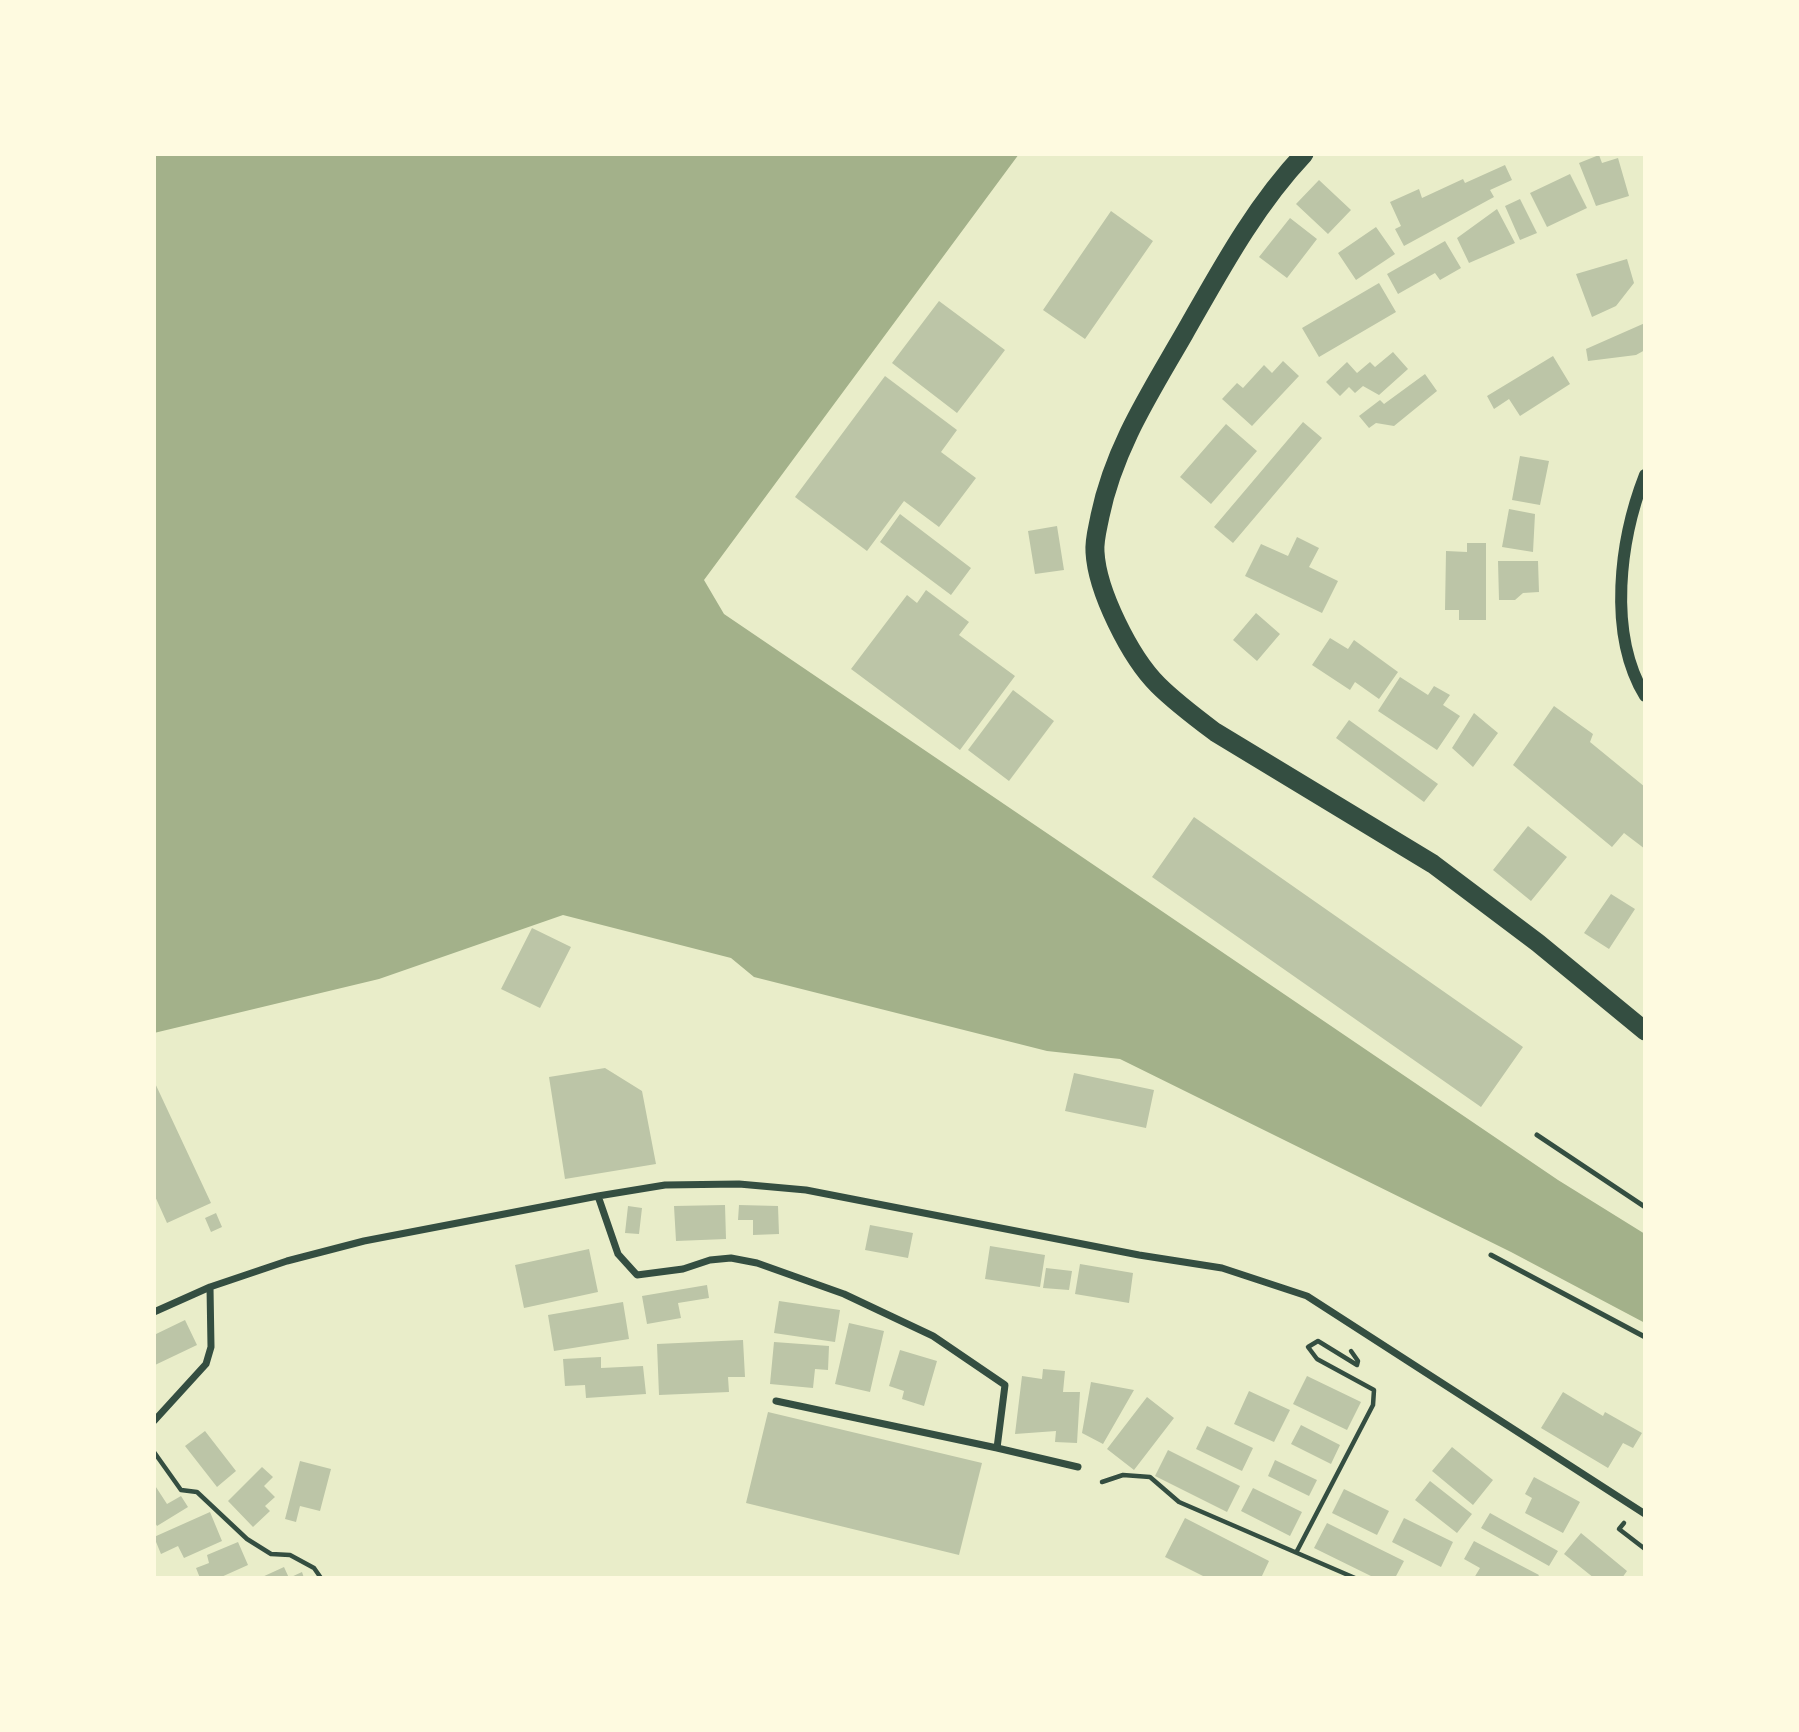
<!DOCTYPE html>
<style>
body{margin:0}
#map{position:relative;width:1799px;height:1732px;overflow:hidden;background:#e9edc9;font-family:Georgia,serif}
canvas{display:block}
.frame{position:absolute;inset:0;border:156px solid #fefae0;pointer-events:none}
</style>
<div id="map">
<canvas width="1799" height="1732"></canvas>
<div class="frame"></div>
</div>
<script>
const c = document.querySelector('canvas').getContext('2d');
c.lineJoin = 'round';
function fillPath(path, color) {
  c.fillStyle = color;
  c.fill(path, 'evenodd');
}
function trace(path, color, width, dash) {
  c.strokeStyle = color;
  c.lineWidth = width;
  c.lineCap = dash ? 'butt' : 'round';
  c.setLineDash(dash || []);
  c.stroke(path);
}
fillPath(new Path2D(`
 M 154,154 L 1019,154 L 704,580 L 724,614 L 1558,1180 L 1645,1234 L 1645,1323 L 1511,1252 L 1120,1059 L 1047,1051 L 754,977 L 731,958 L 563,915 L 379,979 L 154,1033 Z`), '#a3b18a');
fillPath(new Path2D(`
 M 1599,155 L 1602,163 L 1618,158 L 1629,196 L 1596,206 L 1579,163 Z
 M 1505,165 L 1512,180 L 1490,190 L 1494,197 L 1404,246 L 1395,229 L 1401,226 L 1390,202 L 1419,189 L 1422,198 L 1463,179 L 1465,183 Z
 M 1570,174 L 1587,208 L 1547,227 L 1530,193 Z
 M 1319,180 L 1351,210 L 1328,234 L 1296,204 Z
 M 1520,199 L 1537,233 L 1520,240 L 1505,206 Z
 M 1497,209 L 1515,243 L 1469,263 L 1457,238 Z
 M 1111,211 L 1153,241 L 1085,339 L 1043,310 Z
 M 1290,218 L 1317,239 L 1287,278 L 1259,257 Z
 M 1376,227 L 1395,254 L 1356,280 L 1338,253 Z
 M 1445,241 L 1461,268 L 1440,280 L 1435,273 L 1398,294 L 1387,274 Z
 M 1627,259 L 1634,283 L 1616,306 L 1592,317 L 1576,274 Z
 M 1379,283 L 1396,312 L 1319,357 L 1302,328 Z
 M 939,301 L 1005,350 L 957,413 L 892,363 Z
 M 1645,323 L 1645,350 L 1636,355 L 1588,361 L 1586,349 Z
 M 1393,352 L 1408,369 L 1379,395 L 1363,386 L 1355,393 L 1349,387 L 1340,396 L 1326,382 L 1347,362 L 1357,373 L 1370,362 L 1375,367 Z
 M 1553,356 L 1570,384 L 1520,416 L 1509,399 L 1494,409 L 1487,396 Z
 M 1283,361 L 1299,376 L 1252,426 L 1222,399 L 1237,383 L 1243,388 L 1264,365 L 1272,373 Z
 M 1425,374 L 1437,391 L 1394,426 L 1376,423 L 1369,428 L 1359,416 L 1380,400 L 1384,404 Z
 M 885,376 L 957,430 L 941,452 L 976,478 L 939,527 L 904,501 L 867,551 L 795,497 Z
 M 1303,422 L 1322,438 L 1233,543 L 1214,527 Z
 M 1226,424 L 1257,451 L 1211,504 L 1180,477 Z
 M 1520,456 L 1549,461 L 1540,505 L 1512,500 Z
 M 1509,509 L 1535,514 L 1533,552 L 1502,547 Z
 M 900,514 L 971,568 L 951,595 L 880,542 Z
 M 1057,526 L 1064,570 L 1035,574 L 1028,531 Z
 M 1297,537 L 1319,548 L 1309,567 L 1338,581 L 1322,613 L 1245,576 L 1261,544 L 1288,556 Z
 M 1467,543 L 1486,543 L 1486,620 L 1459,620 L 1459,610 L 1445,610 L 1446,551 L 1467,552 Z
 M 1498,561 L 1538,561 L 1539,592 L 1523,593 L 1515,600 L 1499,600 Z
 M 926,590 L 969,622 L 959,635 L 1015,676 L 960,750 L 851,669 L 907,595 L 917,603 Z
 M 1256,613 L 1280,634 L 1257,661 L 1233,640 Z
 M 1330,638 L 1348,649 L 1354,640 L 1398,672 L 1379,699 L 1355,682 L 1350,690 L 1312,665 Z
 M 1400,677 L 1428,695 L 1434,686 L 1450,695 L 1443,705 L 1460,716 L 1437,750 L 1378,711 Z
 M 1013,690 L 1054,721 L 1009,781 L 968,750 Z
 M 1554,706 L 1593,734 L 1590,742 L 1645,787 L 1645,849 L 1624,833 L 1612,847 L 1513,765 Z
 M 1474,713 L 1498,733 L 1473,767 L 1452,748 Z
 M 1349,720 L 1438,784 L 1424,802 L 1336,738 Z
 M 1194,817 L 1523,1047 L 1481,1107 L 1152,877 Z
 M 1528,826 L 1567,857 L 1531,901 L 1493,870 Z
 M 1611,894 L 1635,909 L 1609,949 L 1584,933 Z
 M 532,928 L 571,947 L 540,1008 L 501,989 Z
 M 605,1068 L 642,1091 L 656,1164 L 565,1179 L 549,1077 Z
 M 1074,1073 L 1154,1090 L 1146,1128 L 1065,1111 Z
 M 154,1081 L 211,1203 L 167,1223 L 154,1194 Z
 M 725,1205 L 726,1239 L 676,1241 L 674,1206 Z
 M 739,1205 L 778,1206 L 779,1234 L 753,1235 L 753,1220 L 738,1220 Z
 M 628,1206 L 642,1208 L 639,1234 L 625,1233 Z
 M 216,1213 L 222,1227 L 211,1232 L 205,1218 Z
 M 870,1225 L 913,1233 L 908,1258 L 865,1250 Z
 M 990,1246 L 1045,1255 L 1040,1287 L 985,1279 Z
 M 589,1249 L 598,1292 L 524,1308 L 515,1265 Z
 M 1080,1264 L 1133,1273 L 1129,1303 L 1075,1294 Z
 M 1046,1268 L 1072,1271 L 1069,1290 L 1043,1288 Z
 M 707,1285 L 709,1298 L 678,1303 L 681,1318 L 647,1324 L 642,1296 Z
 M 779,1301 L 840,1310 L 835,1342 L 774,1333 Z
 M 623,1302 L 629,1339 L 554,1351 L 548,1315 Z
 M 185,1320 L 197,1345 L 155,1365 L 154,1335 Z
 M 849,1323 L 884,1331 L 870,1392 L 835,1384 Z
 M 743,1340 L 745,1377 L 728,1377 L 729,1392 L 659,1395 L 657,1344 Z
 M 774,1342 L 829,1346 L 828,1370 L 815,1369 L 813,1388 L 770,1384 Z
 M 900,1350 L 937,1361 L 924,1406 L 902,1399 L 904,1391 L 889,1386 Z
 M 601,1357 L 601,1368 L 643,1366 L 646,1394 L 586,1398 L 585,1385 L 565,1386 L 563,1359 Z
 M 1043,1369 L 1065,1371 L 1063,1392 L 1080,1392 L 1077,1443 L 1055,1442 L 1056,1431 L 1015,1434 L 1022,1376 L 1042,1379 Z
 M 1307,1376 L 1361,1402 L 1347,1430 L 1293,1404 Z
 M 1091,1382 L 1134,1390 L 1103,1444 L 1082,1433 Z
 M 1249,1391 L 1290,1410 L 1274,1442 L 1234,1424 Z
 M 1563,1392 L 1603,1416 L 1605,1412 L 1642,1433 L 1633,1448 L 1623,1443 L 1608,1468 L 1541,1428 Z
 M 1147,1397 L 1174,1418 L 1134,1470 L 1107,1449 Z
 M 768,1412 L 982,1463 L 959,1555 L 746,1503 Z
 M 1301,1425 L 1340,1445 L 1331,1464 L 1291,1444 Z
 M 1207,1426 L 1253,1448 L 1242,1471 L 1196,1449 Z
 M 205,1431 L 236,1471 L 217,1487 L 185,1446 Z
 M 1452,1447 L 1493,1480 L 1473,1505 L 1432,1471 Z
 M 1168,1450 L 1240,1486 L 1227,1512 L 1155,1476 Z
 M 1275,1460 L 1317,1480 L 1309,1496 L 1268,1476 Z
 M 300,1461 L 331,1469 L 320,1511 L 300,1506 L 296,1522 L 285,1519 Z
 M 262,1467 L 273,1477 L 264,1486 L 275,1497 L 265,1506 L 270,1511 L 253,1527 L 228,1501 Z
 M 1534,1477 L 1580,1502 L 1563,1533 L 1525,1513 L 1532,1498 L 1525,1494 Z
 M 1430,1481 L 1472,1514 L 1457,1533 L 1415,1500 Z
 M 154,1484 L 167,1504 L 181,1496 L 188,1507 L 157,1526 L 154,1521 Z
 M 1253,1488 L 1302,1512 L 1290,1536 L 1241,1511 Z
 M 1344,1489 L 1389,1511 L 1377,1535 L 1332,1513 Z
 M 210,1512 L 222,1541 L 184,1558 L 178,1546 L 161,1554 L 154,1537 Z
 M 1490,1513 L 1558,1551 L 1549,1566 L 1481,1528 Z
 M 1185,1518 L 1269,1561 L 1261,1578 L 1207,1578 L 1165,1557 Z
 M 1404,1518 L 1453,1542 L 1441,1567 L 1392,1542 Z
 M 1327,1523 L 1404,1561 L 1395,1578 L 1375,1578 L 1314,1548 Z
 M 1581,1533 L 1627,1571 L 1622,1578 L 1594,1578 L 1564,1554 Z
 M 1474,1541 L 1539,1575 L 1537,1578 L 1474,1578 L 1480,1568 L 1464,1559 Z
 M 238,1542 L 248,1565 L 219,1578 L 200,1578 L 196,1568 L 209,1563 L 207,1555 Z
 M 284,1567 L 289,1578 L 302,1572 L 304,1578 L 260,1578 Z`), '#bcc5a7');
trace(new Path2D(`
 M 154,1452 L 181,1490 L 197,1492 L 247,1539 L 271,1554 L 290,1555 L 314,1568 L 321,1578
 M 1102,1482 L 1123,1475 L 1150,1477 L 1179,1502 L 1355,1578
 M 1624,1523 L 1619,1529 L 1645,1549
 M 1297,1551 L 1373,1405 L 1374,1390 L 1317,1359 L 1308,1347 L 1318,1341 L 1357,1365 L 1358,1361 L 1351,1351`), '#344e41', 4.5);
trace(new Path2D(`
 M 1537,1135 L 1645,1207
 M 1491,1255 L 1645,1337`), '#344e41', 5);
trace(new Path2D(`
 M 598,1196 L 618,1254 L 637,1275 L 683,1269 L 710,1260 L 731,1258 L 757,1263 L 844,1294 L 933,1336 L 1005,1385 L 997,1448 L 1078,1467
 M 154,1312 L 210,1287 L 287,1261 L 364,1241 L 598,1196 L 665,1185 L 739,1184 L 806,1190 L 1139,1255 L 1222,1268 L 1307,1296 L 1645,1514
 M 776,1401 L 997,1448
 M 154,1421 L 206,1364 L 211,1347 L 210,1287`), '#344e41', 7);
trace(new Path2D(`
 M 1645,475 C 1620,539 1607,633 1645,696`), '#344e41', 12);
trace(new Path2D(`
 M 1304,154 C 1254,207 1220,271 1184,334 C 1150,393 1114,448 1100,516 C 1098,527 1094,540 1095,552 C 1097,591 1130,657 1158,685 C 1175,702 1195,717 1215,732 L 1433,864 L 1538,943 L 1645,1031`), '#344e41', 19);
</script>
